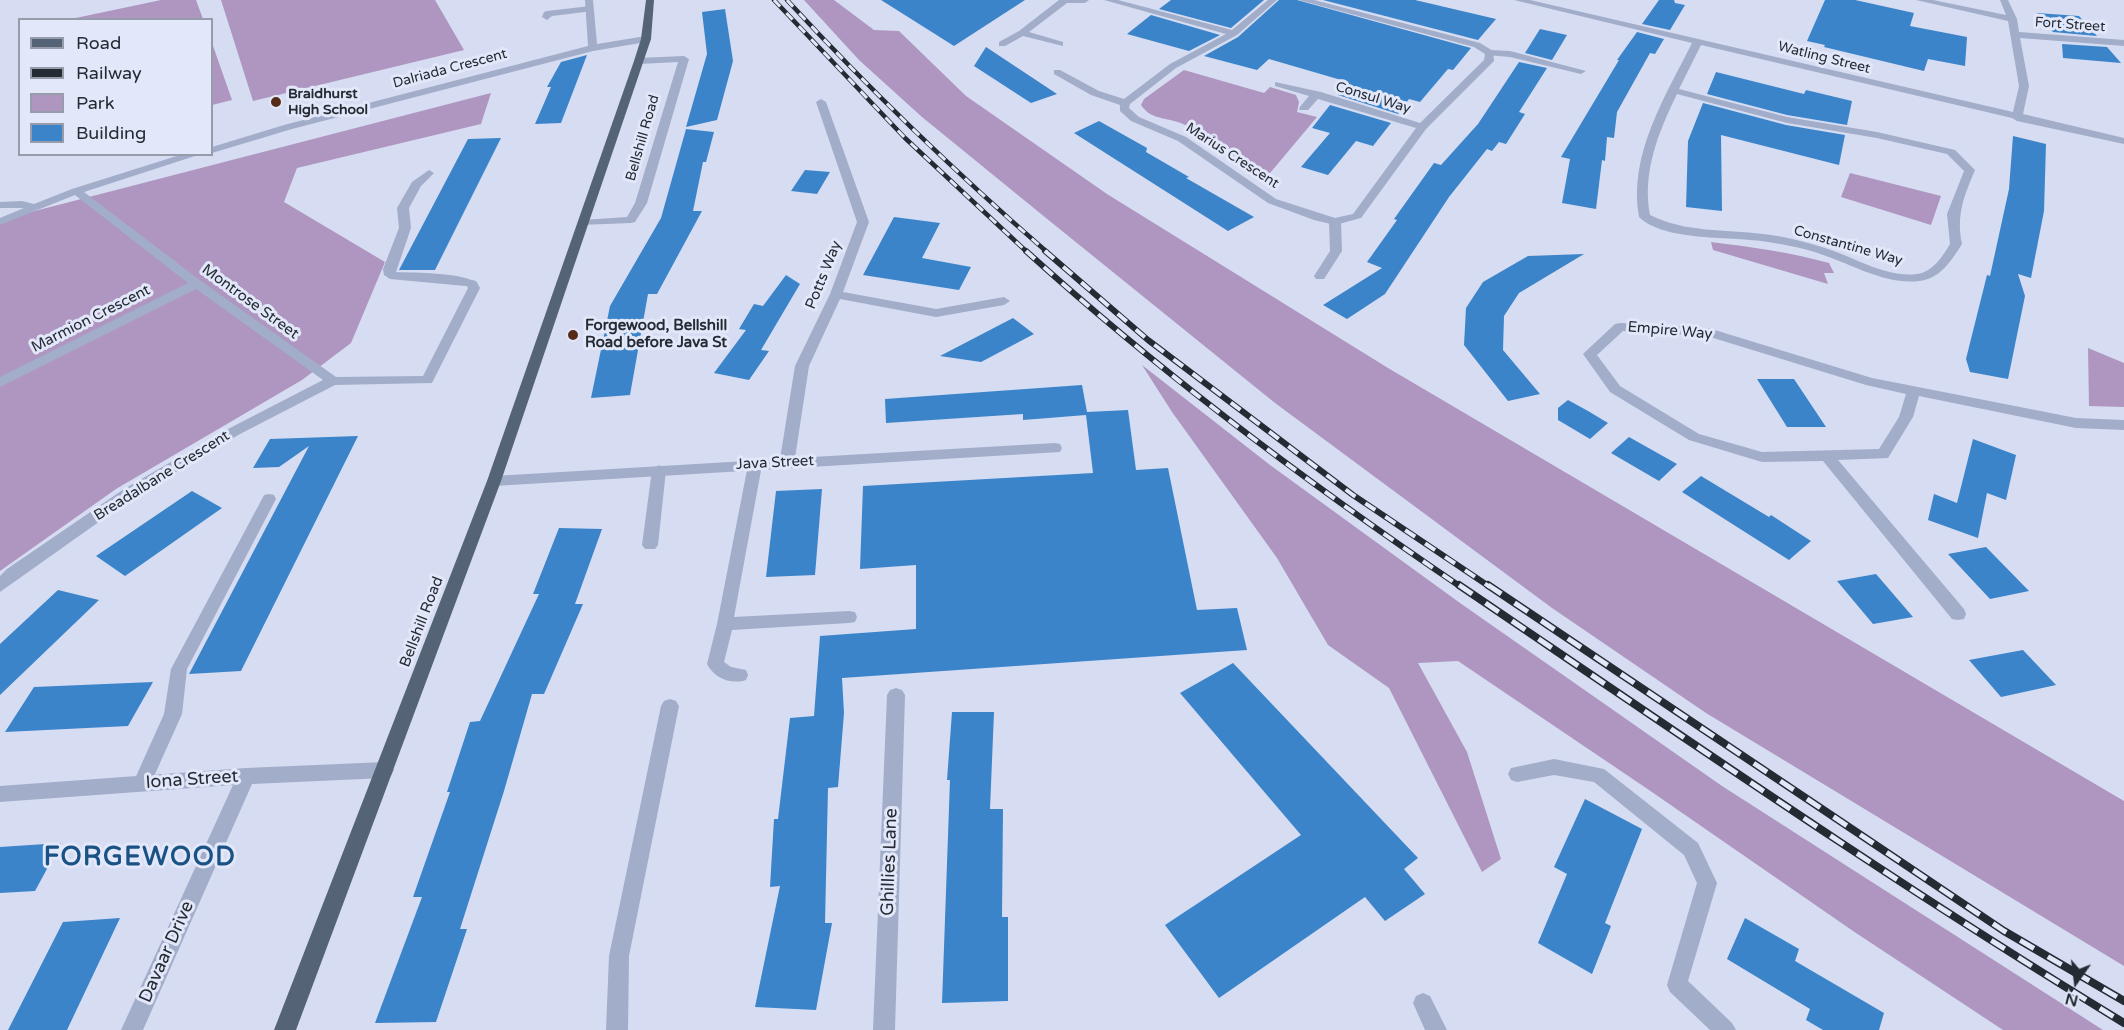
<!DOCTYPE html>
<style>
body{margin:0}
#map{position:relative;width:2124px;height:1030px;overflow:hidden;background:#d6dcf1;font-family:"Varela Round",sans-serif}
canvas{display:block}
.legend{position:absolute;left:18px;top:18px;width:195px;height:138px;box-sizing:border-box;background:#e2e7f9;border:2px solid #969caa;margin:0;padding:8px 10px;list-style:none;font-size:18px;color:#242b33}
.legend li{display:flex;align-items:center;gap:12px;height:30px}
.legend b{width:30px;border:2px solid #969caa}
.north{position:absolute;left:2046px;top:952px;width:60px;height:60px;-webkit-text-stroke:4px #e2e7f9;paint-order:stroke;rotate:194deg;font-size:16px;font-weight:700;line-height:24px;text-align:center;color:#242b33}
.north::after{content:'';display:block;margin:auto;width:21px;height:27px;background:#242b33;clip-path:polygon(50% 0,100% 100%,50% 72%,0 100%)}
</style>
<div id="map">
<canvas width="2124" height="1030"></canvas>
<ul class="legend">
<li><b style="height:8px;background:#556376"></b>Road</li>
<li><b style="height:8px;background:#242b33"></b>Railway</li>
<li><b style="height:16px;background:#ae96c0"></b>Park</li>
<li><b style="height:16px;background:#3b84ca"></b>Building</li>
</ul>
<div class="north">N</div>
</div>
<script>
const c = document.querySelector('canvas').getContext('2d');
c.lineJoin = 'round';
function fillPath(path, color) {
  c.fillStyle = color;
  c.fill(path, 'evenodd');
}
function trace(path, color, width, dash) {
  c.strokeStyle = color;
  c.lineWidth = width;
  c.lineCap = dash ? 'butt' : 'round';
  c.setLineDash(dash || []);
  c.stroke(path);
}
function drawText(font, color, halo, rows, align = 'center') {
  c.font = font + ' "Varela Round",sans-serif';
  c.lineWidth = 6;
  c.setLineDash([]);
  c.textBaseline = 'middle';
  c.strokeStyle = halo;
  c.fillStyle = color;
  for (const [text, x, y, turn = 0] of rows) {
    c.save();
    c.translate(x, y);
    c.rotate((+turn || 0) * Math.PI / 180);
    c.textAlign = isNaN(turn) ? turn : align;
    if (halo) c.strokeText(text, 0, 0);
    c.fillText(text, 0, 0);
    c.restore();
  }
}
fillPath(new Path2D(`
 M 161,0 L 196,0 L 203,19 L 71,19 Z
 M 221,0 L 435,0 L 464,50 L 253,101 Z
 M 804,0 L 834,0 L 874,30 L 899,31 L 966,96 L 1107,194 L 1388,368 L 2124,801 L 2124,966 L 1706,713 L 1552,608 L 1275,403 L 1046,218 L 922,117 L 859,60 Z
 M 212,43 L 232,100 L 212,105 Z
 M 1184,70 L 1264,93 L 1270,87 L 1296,95 L 1299,102 L 1297,112 L 1317,117 L 1265,179 L 1225,149 L 1214,147 C 1205,136 1188,124 1174,121 C 1160,117 1150,118 1141,105 L 1144,99 Z
 M 491,93 L 481,124 L 297,168 L 284,202 L 385,262 L 351,343 L 302,380 L 116,489 L 0,571 L 0,220 Z
 M 1850,173 L 1941,196 L 1931,225 L 1841,197 Z
 M 1711,242 C 1751,247 1789,252 1829,263 L 1834,273 L 1824,273 L 1828,284 L 1713,250 Z
 M 2088,348 L 2124,363 L 2124,407 L 2089,406 Z
 M 1142,365 L 1270,465 L 1460,603 L 1722,786 L 2103,1030 L 2003,1030 L 1853,931 L 1649,790 L 1458,661 L 1418,663 L 1467,752 L 1501,859 L 1482,872 L 1389,688 L 1328,645 L 1277,558 L 1172,412 Z`), '#ae96c0');
fillPath(new Path2D(`
 M 881,0 L 1025,0 L 954,46 Z
 M 1171,0 L 1264,0 L 1231,28 L 1159,9 Z
 M 1279,0 L 1297,0 L 1471,48 L 1453,70 L 1448,69 L 1420,102 L 1409,99 L 1398,114 L 1338,95 L 1348,82 L 1269,59 L 1257,70 L 1204,56 L 1238,37 Z
 M 1323,0 L 1415,0 L 1496,19 L 1478,40 Z
 M 1659,0 L 1674,0 L 1675,3 L 1685,5 L 1670,30 L 1642,24 Z
 M 1825,0 L 1855,0 L 1914,13 L 1910,26 L 1967,37 L 1965,66 L 1928,59 L 1924,71 L 1824,47 L 1825,45 L 1807,41 Z
 M 725,9 L 733,61 L 717,120 L 686,127 L 707,54 L 702,12 Z
 M 2037,13 L 2079,16 L 2097,36 L 2053,32 Z
 M 1151,15 L 1220,35 L 1189,51 L 1127,34 Z
 M 1540,29 L 1567,35 L 1552,60 L 1525,53 Z
 M 1637,32 L 1664,39 L 1655,54 L 1650,53 L 1617,112 L 1614,138 L 1607,137 L 1605,161 L 1602,160 L 1596,209 L 1562,203 L 1570,159 L 1561,157 L 1619,60 L 1617,60 Z
 M 2062,44 L 2107,47 L 2121,63 L 2063,58 Z
 M 986,47 L 1057,94 L 1031,103 L 974,66 Z
 M 587,55 L 561,123 L 535,124 L 551,87 L 547,87 L 561,62 Z
 M 1519,62 L 1547,68 L 1519,112 L 1525,114 L 1506,144 L 1499,142 L 1492,151 L 1487,149 L 1449,197 L 1385,294 L 1347,319 L 1323,305 L 1382,268 L 1367,262 L 1397,220 L 1394,219 L 1434,163 L 1441,165 L 1478,124 Z
 M 1716,72 L 1804,94 L 1806,90 L 1852,101 L 1847,125 L 1787,115 L 1707,94 Z
 M 1703,103 L 1786,125 L 1845,135 L 1839,165 L 1721,135 L 1722,211 L 1686,207 L 1688,141 Z
 M 1330,105 L 1391,123 L 1373,146 L 1356,141 L 1328,175 L 1301,167 L 1330,133 L 1312,128 Z
 M 1099,121 L 1147,148 L 1146,152 L 1189,177 L 1186,178 L 1254,217 L 1228,231 L 1074,133 Z
 M 686,129 L 714,132 L 706,162 L 703,162 L 693,211 L 702,211 L 657,294 L 648,294 L 630,395 L 591,398 L 610,306 L 661,218 Z
 M 2013,136 L 2046,144 L 2044,211 L 2031,278 L 2018,274 L 2025,296 L 2008,379 L 1970,372 L 1966,359 L 1987,275 L 1990,276 L 2009,189 Z
 M 501,138 L 435,270 L 399,270 L 468,139 Z
 M 805,170 L 830,172 L 817,194 L 791,191 Z
 M 894,217 L 940,223 L 922,258 L 971,267 L 959,290 L 863,275 Z
 M 1584,254 L 1519,293 L 1504,316 L 1503,350 L 1540,394 L 1508,401 L 1464,345 L 1466,308 L 1483,282 L 1528,256 Z
 M 786,275 L 800,284 L 761,350 L 769,351 L 749,380 L 714,373 L 746,330 L 739,329 L 754,304 L 763,306 Z
 M 1013,318 L 1034,334 L 981,362 L 940,356 Z
 M 1757,379 L 1794,379 L 1826,427 L 1787,427 Z
 M 1082,385 L 1087,412 L 1128,410 L 1136,470 L 1168,468 L 1197,610 L 1237,608 L 1247,650 L 842,678 L 844,713 L 838,787 L 828,788 L 825,923 L 832,923 L 816,1010 L 755,1007 L 780,886 L 770,887 L 774,819 L 778,819 L 790,718 L 814,716 L 820,636 L 916,629 L 916,565 L 860,569 L 863,486 L 1093,473 L 1086,415 L 1023,420 L 1023,414 L 886,423 L 885,399 Z
 M 1568,400 L 1588,411 L 1608,423 L 1590,439 L 1558,420 L 1558,408 Z
 M 358,436 L 241,671 L 189,674 L 309,446 L 279,467 L 253,468 L 270,439 Z
 M 1629,437 L 1677,464 L 1659,481 L 1611,453 Z
 M 1973,439 L 2016,455 L 2006,500 L 1987,493 L 1978,538 L 1928,520 L 1934,494 L 1957,503 Z
 M 1701,476 L 1769,517 L 1771,515 L 1811,541 L 1789,560 L 1682,492 Z
 M 822,489 L 815,575 L 766,577 L 776,491 Z
 M 192,491 L 222,508 L 125,576 L 96,556 Z
 M 559,528 L 602,529 L 575,604 L 583,604 L 544,694 L 532,694 L 504,791 L 460,929 L 467,929 L 436,1022 L 375,1023 L 422,897 L 413,897 L 450,792 L 447,792 L 470,722 L 480,721 L 539,594 L 533,594 Z
 M 1986,547 L 2029,591 L 1990,599 L 1948,554 Z
 M 1876,574 L 1913,617 L 1873,624 L 1837,581 Z
 M 58,590 L 99,600 L 0,695 L 0,644 Z
 M 2023,650 L 2056,685 L 2001,697 L 1969,660 Z
 M 1233,663 L 1418,858 L 1404,869 L 1425,894 L 1385,921 L 1365,897 L 1219,998 L 1165,925 L 1301,835 L 1180,693 Z
 M 153,682 L 128,726 L 5,732 L 34,687 Z
 M 952,712 L 994,712 L 990,809 L 1003,809 L 1002,917 L 1008,917 L 1008,1001 L 942,1003 L 950,780 L 947,780 Z
 M 1585,799 L 1642,829 L 1605,923 L 1611,926 L 1592,974 L 1538,943 L 1567,874 L 1554,867 Z
 M 61,843 L 35,891 L 0,893 L 0,847 Z
 M 120,918 L 67,1030 L 8,1030 L 63,922 Z
 M 1745,918 L 1799,949 L 1795,961 L 1884,1013 L 1879,1030 L 1823,1030 L 1806,1020 L 1810,1009 L 1727,959 Z`), '#3b84ca');
fillPath(new Path2D(`
 M 590,6 L 593,7 L 593,11 L 552,16 L 547,20 L 542,17 L 544,12 L 547,11 Z
 M 1490,50 L 1510,51 L 1586,71 L 1581,74 L 1510,57 L 1487,55 L 1487,51 Z
 M 429,170 L 434,173 L 421,186 L 409,208 L 411,228 L 396,272 C 415,273 465,272 478,284 L 476,287 L 390,279 L 384,275 L 383,269 L 399,228 L 397,208 L 412,182 Z
 M 1335,219 L 1341,222 L 1342,251 L 1324,279 L 1316,279 L 1314,276 L 1330,251 L 1329,222 Z
 M 755,460 L 762,465 L 734,617 L 849,611 L 855,612 L 857,617 L 855,622 L 849,623 L 732,630 L 724,662 L 731,667 L 746,670 L 748,675 L 746,680 C 731,685 714,678 707,664 L 717,624 L 748,465 Z
 M 659,465 L 666,470 L 658,545 L 655,549 L 645,549 L 642,545 L 652,470 Z
 M 269,494 L 274,495 L 276,499 L 187,669 L 182,714 L 151,783 L 148,789 L 142,791 L 136,789 L 133,783 L 164,714 L 171,669 L 262,499 L 264,495 Z
 M 670,699 L 676,701 L 679,706 L 629,956 L 628,1030 L 606,1030 L 609,956 L 661,706 L 664,701 Z
 M 1554,759 L 1604,769 L 1698,843 L 1717,883 L 1688,981 L 1732,1023 L 1736,1030 L 1710,1030 L 1670,992 L 1667,985 L 1697,883 L 1684,855 L 1594,782 L 1554,775 L 1517,782 L 1511,780 L 1508,774 L 1511,768 Z
 M 1423,993 L 1430,996 L 1447,1030 L 1425,1030 L 1413,1003 L 1416,996 Z`), '#a2adc9');
fillPath(new Path2D(`
 M 585,0 L 593,0 L 597,44 L 646,36 L 651,39 L 646,42 L 593,51 L 292,129 L 212,153 L 212,147 L 284,125 L 588,46 Z
 M 1059,0 L 1089,0 L 1085,3 L 1067,3 L 1029,32 L 1063,42 L 1063,46 L 1023,36 L 1005,46 L 999,46 L 999,42 L 1019,31 Z
 M 1104,0 L 1118,0 L 1232,30 L 1268,0 L 1277,0 L 1237,35 L 1176,68 L 1130,104 L 1129,108 L 1139,117 L 1186,137 L 1276,199 L 1335,218 L 1353,214 L 1416,128 L 1318,99 L 1308,110 L 1300,110 L 1299,108 L 1309,96 L 1275,86 L 1275,82 L 1321,92 L 1420,123 L 1484,60 L 1485,54 L 1474,47 L 1299,0 L 1314,0 L 1480,43 L 1493,51 L 1494,61 L 1426,129 L 1361,218 L 1335,225 L 1314,220 L 1268,203 L 1178,141 L 1131,121 L 1120,111 L 1120,105 L 1091,95 L 1054,74 L 1054,70 L 1060,70 L 1099,91 L 1124,99 L 1170,64 L 1226,34 Z
 M 1514,0 L 1530,0 L 2013,112 L 2019,86 L 2008,21 L 1916,0 L 1933,0 L 2006,15 L 2000,0 L 2008,0 L 2017,19 L 2019,32 L 2124,40 L 2124,46 L 2020,38 L 2029,86 L 2023,114 L 2124,138 L 2124,144 L 2017,121 L 2012,118 L 1701,45 L 1679,89 L 1787,117 L 1877,132 L 1955,150 L 1975,170 C 1964,196 1956,215 1962,244 C 1951,261 1940,279 1919,281 C 1887,285 1855,266 1826,256 C 1808,249 1788,245 1768,242 C 1734,236 1664,242 1639,217 C 1628,155 1665,97 1692,43 ZM 1677,94 L 1787,123 L 1877,138 L 1947,154 L 1964,171 L 1947,214 L 1950,244 C 1943,256 1933,272 1917,274 C 1886,278 1854,257 1825,248 C 1805,242 1784,236 1763,234 C 1724,229 1686,233 1650,215 C 1642,173 1658,133 1677,94 Z
 M 684,56 L 689,59 L 647,203 L 635,222 L 631,223 L 579,225 L 579,221 L 583,220 L 627,217 L 635,203 L 678,62 L 639,64 L 634,61 L 639,58 Z
 M 821,99 L 826,102 L 869,222 L 843,292 L 936,309 L 1004,297 L 1010,301 L 1004,305 L 936,317 L 840,299 L 809,366 L 795,458 L 1055,443 L 1060,444 L 1062,448 L 1060,452 L 494,486 L 489,485 L 487,481 L 494,476 L 780,459 L 795,366 L 830,294 L 857,222 L 816,102 Z
 M 183,154 L 201,154 L 84,192 L 201,281 L 336,377 L 423,376 L 468,288 L 466,284 L 472,280 L 476,281 L 480,288 L 432,383 L 335,385 L 240,434 L 134,497 L 0,592 L 0,576 L 7,569 L 124,489 L 230,428 L 323,380 L 196,289 L 0,387 L 0,377 L 188,283 L 75,195 L 0,225 L 0,218 L 24,208 L 0,208 L 0,202 L 22,201 L 34,204 L 72,189 Z
 M 1620,323 L 1708,328 L 1872,378 L 2076,418 L 2124,420 L 2124,430 L 2076,428 L 1919,396 L 1913,417 L 1888,458 L 1838,460 L 1964,609 L 1966,614 L 1964,619 L 1958,620 L 1952,619 L 1823,461 L 1762,462 L 1689,440 L 1610,392 L 1583,354 L 1615,324 ZM 1623,331 L 1707,336 L 1866,385 L 1906,394 L 1899,417 L 1879,449 L 1762,452 L 1699,434 L 1620,386 L 1597,355 Z
 M 896,688 L 902,690 L 905,695 L 895,1030 L 873,1030 L 887,695 L 890,690 Z
 M 385,762 L 391,764 L 394,770 L 391,776 L 385,778 L 252,784 L 143,1030 L 121,1030 L 233,785 L 0,802 L 0,786 L 246,768 Z`), '#a2adc9');
fillPath(new Path2D(`
 M 646,0 L 654,0 L 651,39 L 501,481 L 296,1030 L 274,1030 L 487,481 L 634,61 L 641,39 Z`), '#556376');
const railFar2 = new Path2D(`
 M 774,0 L 905,138 L 1027,252
 M 787,0 C 869,89 956,173 1047,252`);
const railFar1 = new Path2D(`
 M 1026,251 C 1162,374 1309,484 1461,587
 M 1045,251 L 1148,340 L 1353,495 L 1490,587`);
const rail = new Path2D(`
 M 1459,585 C 1679,734 1897,885 2124,1023
 M 1488,585 L 2004,931 L 2124,1001`);
trace(railFar2, '#242b33', 4.5);
trace(railFar1, '#242b33', 6);
trace(rail, '#242b33', 8);
trace(railFar2, '#e2e7f9', 3, [9]);
trace(railFar1, '#e2e7f9', 4, [12]);
trace(rail, '#e2e7f9', 5, [16]);
for (const [x, y, r, color] of [
 [276,102,6,"#562c19"],
 [573,335,6,"#562c19"]
]) {
  const dot = new Path2D();
  dot.arc(x, y, r, 0, 2 * Math.PI);
  c.fillStyle = color;
  c.fill(dot);
  trace(dot, '#e2e7f9', 2);
}
drawText('14px', '#242b33', '#e2e7f9', [
 ["Fort Street",2070,25,4],
 ["Watling Street",1824,58,14],
 ["Dalriada Crescent",450,69,-15],
 ["Consul Way",1373,98,17],
 ["Bellshill Road",643,138,-74],
 ["Marius Crescent",1232,156,33],
 ["Constantine Way",1848,246,16]
]);
drawText('bold 14px', '#242b33', '#e2e7f9', [
 ["Braidhurst",288,94],
 ["High School",288,110]
], 'left');
drawText('15px', '#242b33', '#e2e7f9', [
 ["Potts Way",824,275,-68],
 ["Montrose Street",250,302,36],
 ["Marmion Crescent",91,319,-27],
 ["Empire Way",1670,331,5],
 ["Java Street",775,463,-3],
 ["Breadalbane Crescent",162,476,-32],
 ["Bellshill Road",422,622,-69]
]);
drawText('bold 15px', '#242b33', '#e2e7f9', [
 ["Forgewood, Bellshill",585,326],
 ["Road before Java St",585,343]
], 'left');
drawText('18px', '#242b33', '#e2e7f9', [
 ["Iona Street",192,780,-4],
 ["Ghillies Lane",890,862,-88],
 ["Davaar Drive",167,952,-66]
]);
c.letterSpacing = '1.5px';
drawText('bold 26px', '#1b5285', '#e2e7f9', [
 ["FORGEWOOD",140,858]
]);
c.letterSpacing = '0px';
</script>
